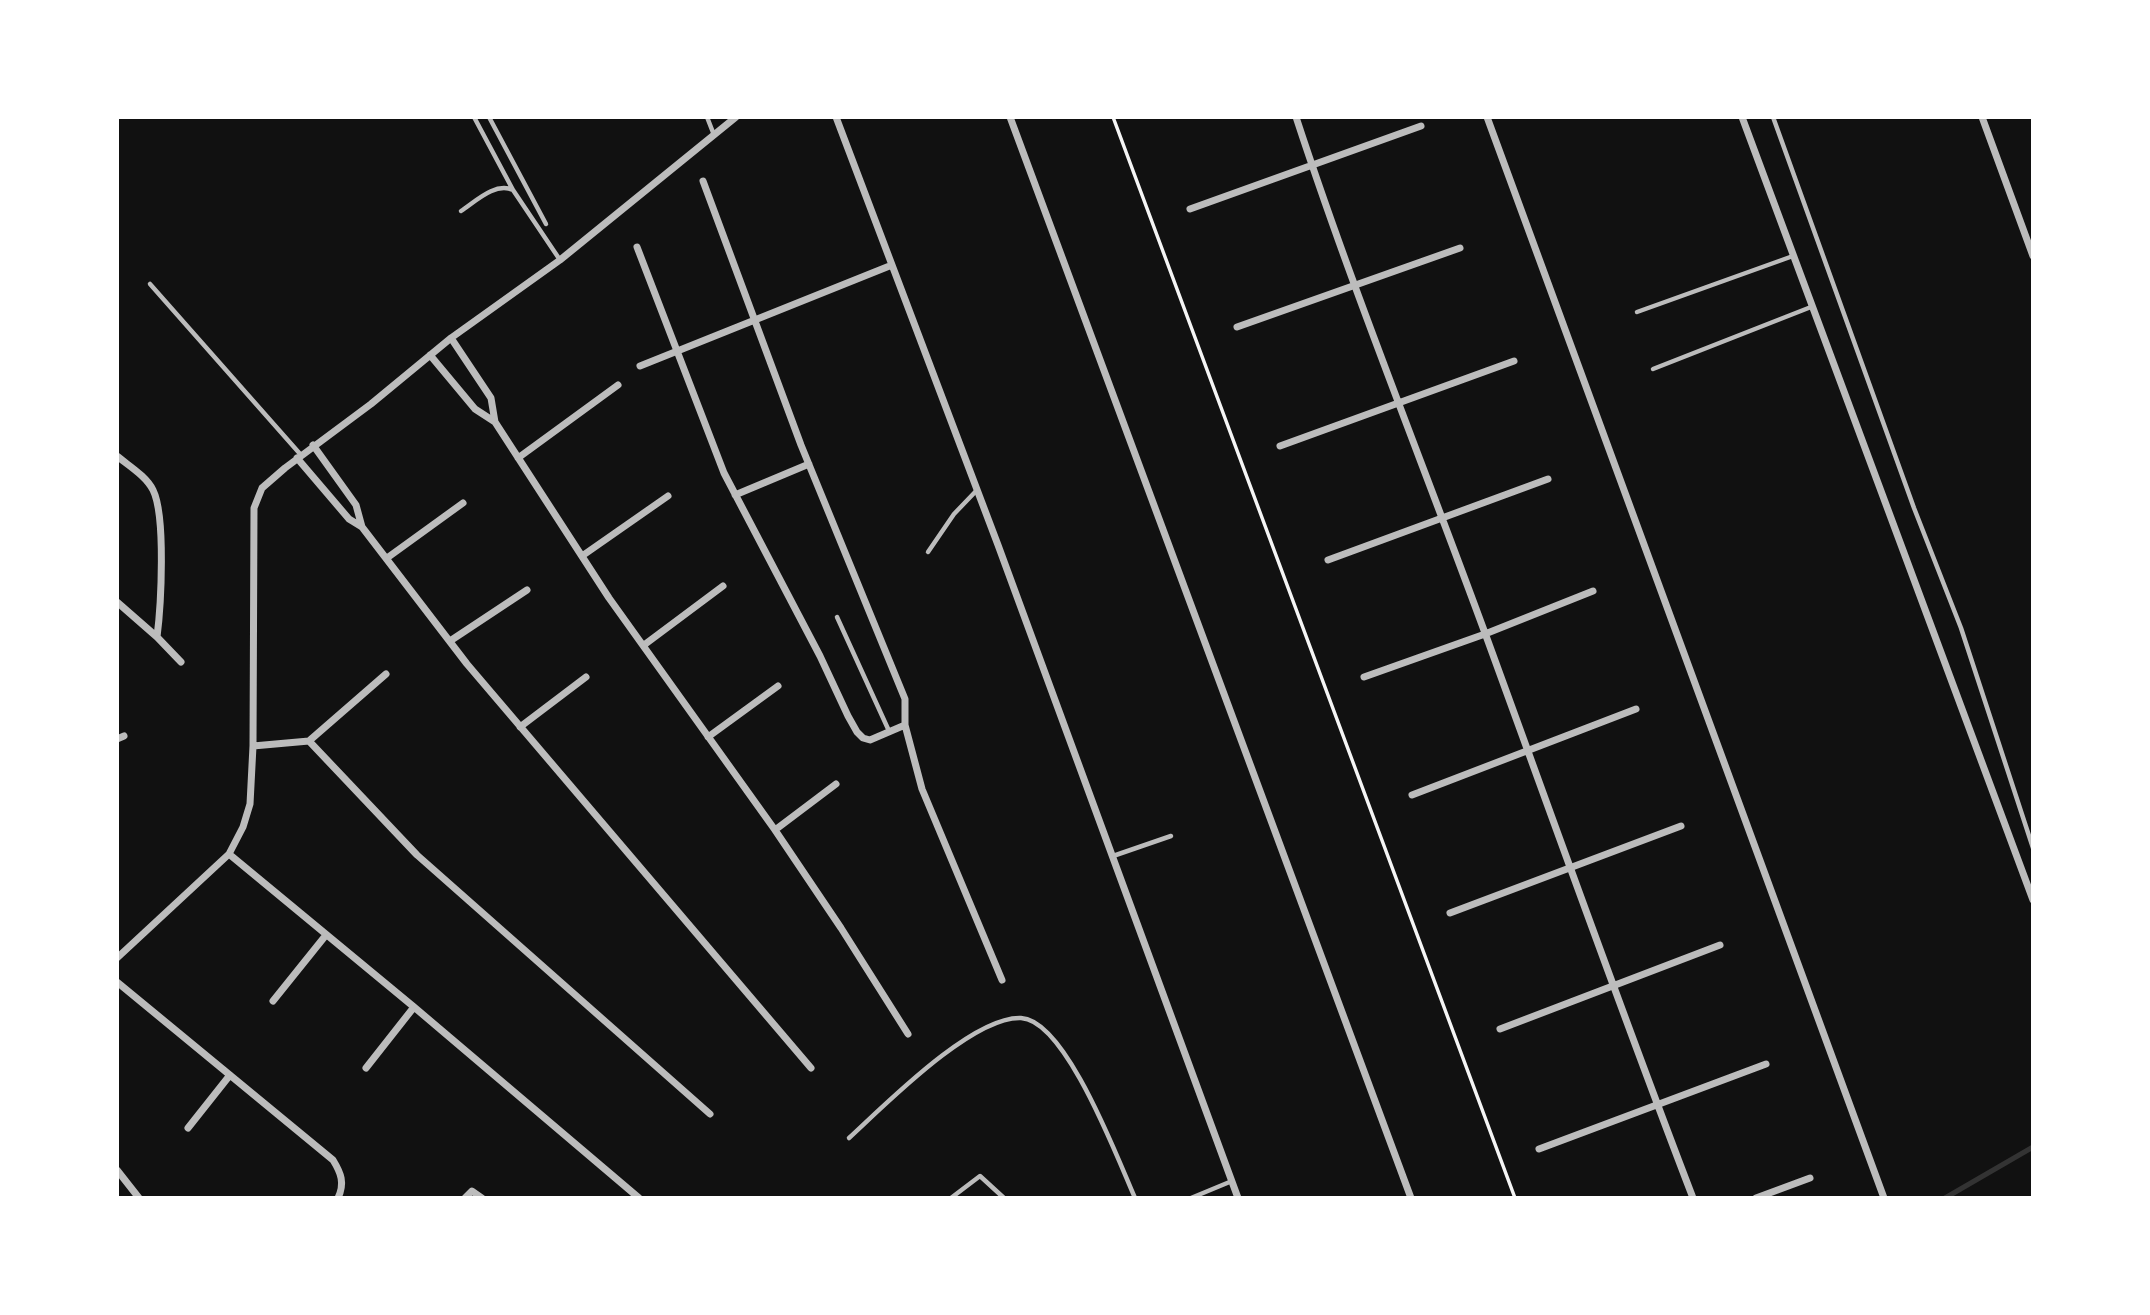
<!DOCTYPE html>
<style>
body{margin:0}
#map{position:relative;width:2150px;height:1315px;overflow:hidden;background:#111;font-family:Lora,serif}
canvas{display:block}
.frame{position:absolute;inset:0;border:119px solid #fff;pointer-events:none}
</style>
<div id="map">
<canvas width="2150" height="1315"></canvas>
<div class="frame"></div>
</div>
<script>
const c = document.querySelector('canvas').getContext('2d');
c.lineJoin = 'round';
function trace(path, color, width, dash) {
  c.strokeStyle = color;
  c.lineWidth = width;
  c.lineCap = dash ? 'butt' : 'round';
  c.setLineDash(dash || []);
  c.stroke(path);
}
trace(new Path2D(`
 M 1945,1198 L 2033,1147`), '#333', 5);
trace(new Path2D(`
 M 1113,117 L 1515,1198`), '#f5f5f5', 3.5);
trace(new Path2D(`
 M 474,117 L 513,190
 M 489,117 L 546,224
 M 707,117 L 714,135
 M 1773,117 L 1914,508 L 1961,628 L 2033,848
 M 461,211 C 476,201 495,182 513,190 L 560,260
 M 150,284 L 301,455
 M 1637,312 L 1793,256
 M 1653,369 L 1811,307
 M 928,552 L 954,514 L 977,490
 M 837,617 L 889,731
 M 1113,856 L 1171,836
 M 849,1138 C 884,1106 972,1016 1021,1018 C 1066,1020 1118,1160 1135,1198
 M 951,1198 L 980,1176 L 1004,1198
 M 1191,1198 L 1232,1181`), '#bcbcbc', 4.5);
trace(new Path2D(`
 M 836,117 L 998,545 L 1238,1198
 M 1010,117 L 1411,1198
 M 1296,117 C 1353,291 1422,461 1485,633 C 1554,822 1621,1011 1693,1198
 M 1487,117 L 1884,1198
 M 1742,117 L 2033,900
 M 1982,117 L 2033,256
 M 703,181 L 801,445 L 905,699 L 905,725 L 922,789 L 1002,980
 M 1190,209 L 1421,126
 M 637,247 L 724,473 L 820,656 L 848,716 L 857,732 L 863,738 L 870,740 L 905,725
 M 1237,327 L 1460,248
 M 451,338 L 491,398 L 495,422
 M 430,355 L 475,409 L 495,422 L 609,598 L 775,830 L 841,928 L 908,1034
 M 640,366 L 892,265
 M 313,445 L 356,505 L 362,527
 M 1280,446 L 1514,361
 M 117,456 C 129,466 146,476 153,490 C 166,516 161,606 157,637
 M 297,458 L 349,519 L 362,527 L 467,664 L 811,1068
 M 518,458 L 618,385
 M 735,495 L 809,464
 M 582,556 L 668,496
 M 387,558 L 463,503
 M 1328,560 L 1548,479
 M 117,602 L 157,637 L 181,662
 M 450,641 L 527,590
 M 644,645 L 723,586
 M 1364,677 L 1485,634 L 1593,591
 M 520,727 L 586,677
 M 708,737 L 778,686
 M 117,739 L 124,736
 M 309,741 L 386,674
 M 253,746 L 309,741 L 417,855 L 710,1114
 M 1412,795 L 1636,709
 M 775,830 L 836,784
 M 229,854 L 414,1007 L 639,1198
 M 1450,913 L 1681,826
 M 117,958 L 229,854 L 243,827 L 250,804 L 253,746 L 254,508 L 262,488 L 285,468 L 371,404 L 451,338 L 560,260 L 736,117
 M 117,982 L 333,1160 C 341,1173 345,1183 338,1198
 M 273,1001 L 326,935
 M 1500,1029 L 1720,945
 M 366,1068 L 414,1007
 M 188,1128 L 230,1075
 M 1539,1149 L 1766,1064
 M 117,1170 L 139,1198
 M 465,1198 L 472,1191 L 482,1198
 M 1756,1198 L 1810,1178`), '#bcbcbc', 7);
</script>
